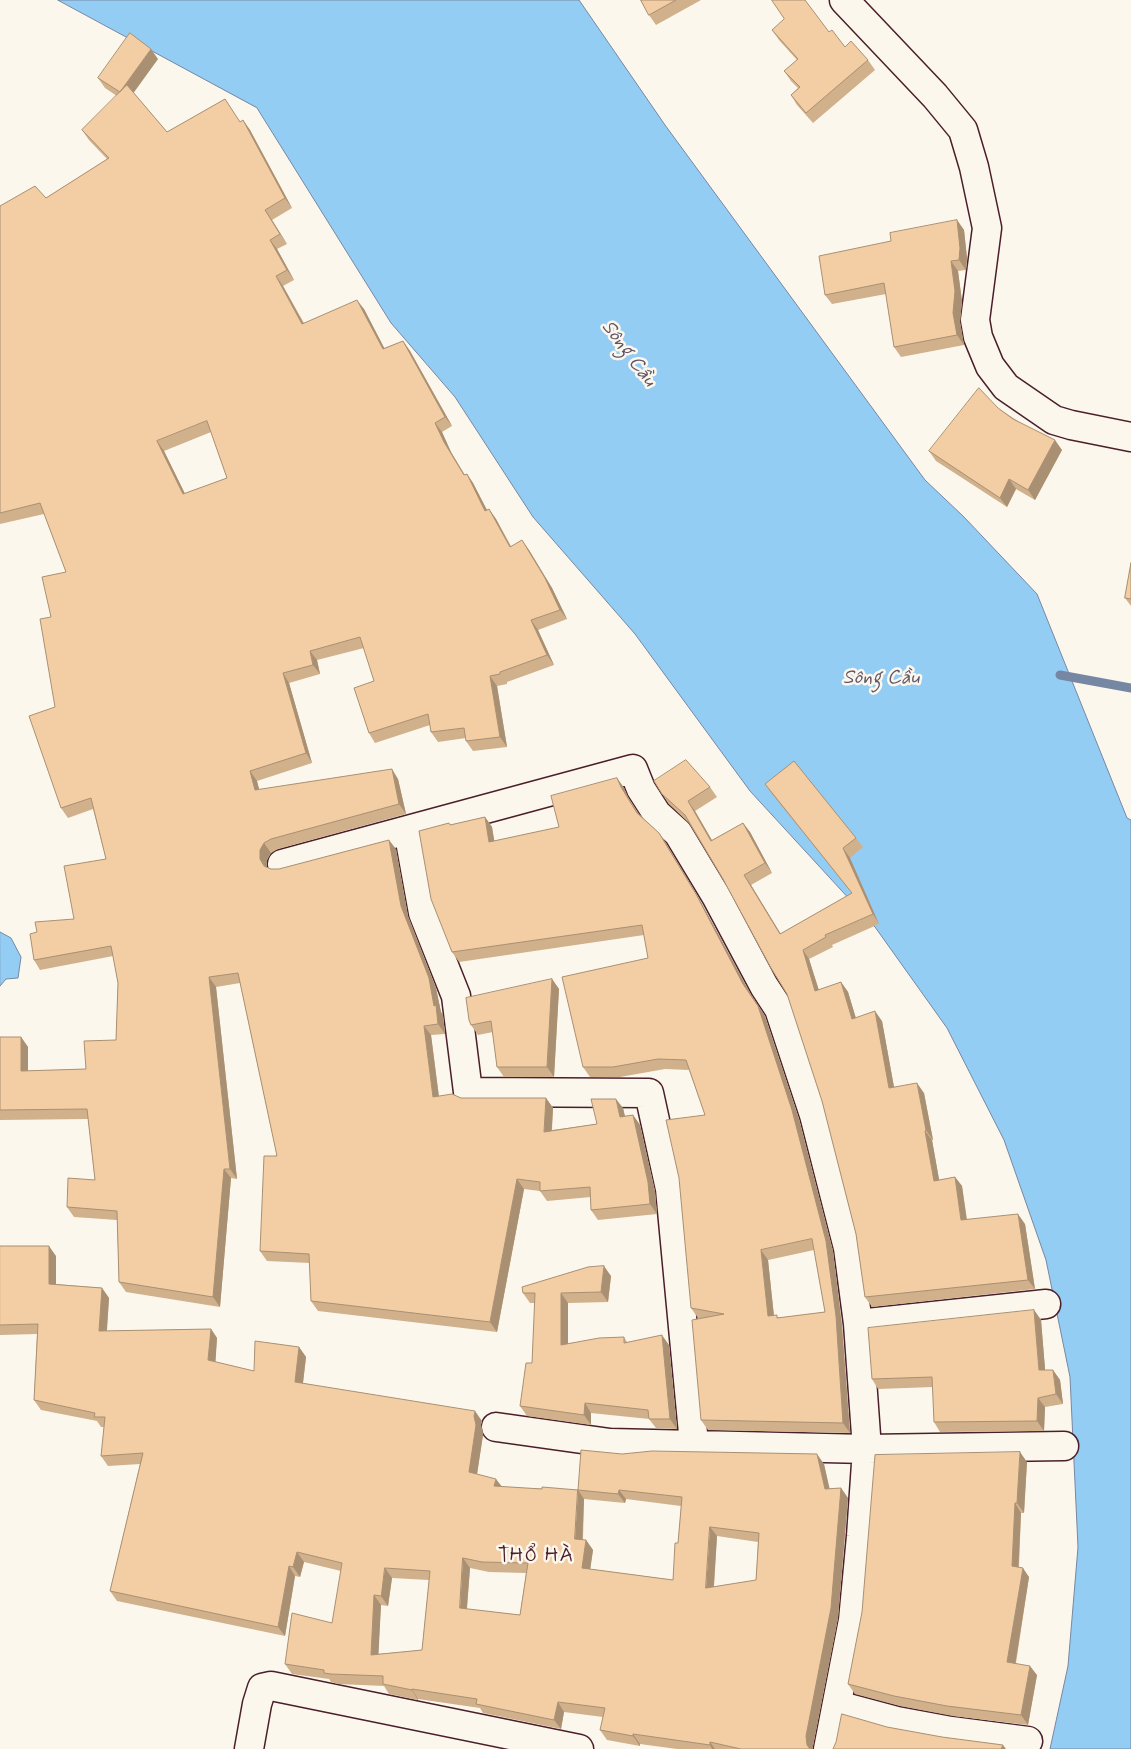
<!DOCTYPE html>
<meta charset="utf-8">
<style>
body{margin:0}
canvas{display:block;background:#fbf7ec}
</style>
<canvas width="1131" height="1749"></canvas>
<script>
const c = document.querySelector('canvas').getContext('2d');
c.lineJoin = 'round';
function fillPath(path, color) {
  c.fillStyle = color;
  c.fill(path, 'evenodd');
}
function trace(path, color, width, dash) {
  c.strokeStyle = color;
  c.lineWidth = width;
  c.lineCap = dash ? 'butt' : 'round';
  c.setLineDash(dash || []);
  c.stroke(path);
}
function drawText(font, color, halo, rows, align = 'center') {
  c.font = font + ' Mynerve,sans-serif';
  c.lineWidth = 5;
  c.setLineDash([]);
  c.textBaseline = 'middle';
  c.strokeStyle = halo;
  c.fillStyle = color;
  for (const [text, x, y, turn = 0] of rows) {
    c.save();
    c.translate(x, y);
    c.rotate((+turn || 0) * Math.PI / 180);
    c.textAlign = isNaN(turn) ? turn : align;
    if (halo) c.strokeText(text, 0, 0);
    c.fillText(text, 0, 0);
    c.restore();
  }
}
const water = new Path2D(`
 M 58,0 L 579,0 L 665,125 L 925,480 L 964,517 L 1037,594 L 1127,818 L 1131,820 L 1131,1749 L 1050,1749 L 1068,1666 L 1078,1547 L 1070,1377 L 1046,1260 L 1004,1140 L 947,1028 L 875,927 L 750,791 L 635,634 L 533,517 L 455,397 L 391,323 L 257,108 Z
 M 0,932 L 11,938 L 21,957 L 18,978 L 6,979 L 0,986 Z`);
fillPath(water, '#94cdf3');
trace(water, '#7687a3', 1);
trace(new Path2D(`
 M 1060,675 L 1131,688`), '#7687a3', 9);
const street = new Path2D(`
 M 844,0 L 935,96 L 963,130 L 974,167 L 987,228 L 975,320 L 978,337 L 990,366 L 1006,387 L 1054,420 L 1071,425 L 1131,437
 M 408,830 L 423,913 L 456,996 L 468,1092 L 649,1093 L 670,1189 L 694,1444
 M 282,864 L 633,769 L 641,789 L 657,814 L 678,833 L 716,896 L 764,986 L 779,1009 L 814,1115 L 848,1248 L 858,1324 L 867,1449 L 861,1536 L 853,1620 L 828,1749
 M 858,1324 L 1046,1304
 M 496,1427 L 610,1443 L 867,1449 L 1064,1446
 M 837,1705 L 897,1721 L 951,1731 L 1028,1741
 M 249,1749 L 257,1704 L 262,1688 L 271,1686 L 579,1749`);
trace(street, '#4a1f2b', 31);
trace(street, '#fbf7ec', 28);
fillPath(new Path2D(`
 M 641,0 L 701,0 L 656,25 L 649,15 Z
 M 772,30 L 845,47 L 868,60 L 875,70 L 813,123 L 797,105 L 791,95 L 798,88 L 791,81 L 784,71 L 797,60 L 779,40 Z
 M 158,59 L 133,92 L 167,132 L 225,99 L 240,122 L 243,120 L 250,130 L 292,208 L 272,220 L 287,244 L 277,249 L 294,280 L 283,286 L 304,323 L 364,309 L 384,348 L 403,341 L 410,351 L 452,426 L 442,432 L 451,452 L 464,475 L 467,474 L 473,483 L 487,510 L 489,509 L 496,519 L 511,546 L 529,550 L 552,588 L 567,619 L 538,630 L 554,665 L 507,682 L 507,684 L 497,686 L 507,747 L 473,751 L 466,741 L 466,738 L 438,742 L 431,732 L 430,725 L 375,743 L 369,733 L 374,681 L 364,648 L 317,660 L 320,674 L 289,683 L 312,763 L 257,781 L 259,790 L 398,779 L 406,814 L 278,849 L 271,853 L 267,860 L 267,867 L 271,869 L 279,869 L 396,849 L 408,916 L 436,988 L 441,1012 L 443,1015 L 445,1034 L 431,1035 L 439,1096 L 461,1098 L 546,1098 L 553,1108 L 552,1130 L 597,1124 L 623,1108 L 625,1116 L 633,1115 L 640,1125 L 655,1191 L 657,1214 L 598,1220 L 591,1210 L 591,1197 L 547,1201 L 540,1191 L 524,1189 L 497,1332 L 318,1311 L 311,1301 L 310,1263 L 267,1261 L 260,1251 L 277,1156 L 240,983 L 216,987 L 237,1179 L 231,1178 L 220,1307 L 126,1292 L 119,1282 L 117,1220 L 74,1217 L 67,1207 L 95,1180 L 88,1119 L 0,1120 L 0,1037 L 21,1037 L 28,1047 L 28,1071 L 86,1069 L 116,1040 L 118,983 L 113,956 L 40,970 L 34,960 L 37,932 L 74,919 L 106,859 L 93,809 L 68,818 L 61,808 L 51,617 L 66,572 L 44,514 L 0,524 L 0,206 L 46,198 L 107,159 L 89,140 L 82,130 L 117,96 L 105,88 L 98,78 ZM 211,432 L 227,478 L 185,494 L 164,451 Z
 M 957,220 L 964,230 L 967,258 L 966,270 L 958,271 L 962,301 L 960,322 L 964,345 L 901,357 L 894,347 L 886,294 L 832,304 L 825,295 L 891,241 Z
 M 998,408 L 1062,450 L 1035,500 L 1016,489 L 1007,507 L 936,461 L 929,451 Z
 M 1131,563 L 1131,606 L 1125,598 Z
 M 617,778 L 624,788 L 628,797 L 639,814 L 659,833 L 666,843 L 702,904 L 750,993 L 765,1016 L 799,1119 L 833,1251 L 842,1326 L 850,1433 L 708,1430 L 701,1420 L 700,1318 L 698,1318 L 691,1308 L 705,1115 L 689,1070 L 665,1069 L 620,1077 L 590,1077 L 583,1067 L 648,958 L 644,935 L 459,962 L 452,952 L 451,825 L 485,817 L 492,827 L 494,841 L 559,827 ZM 814,1250 L 825,1312 L 779,1318 L 774,1316 L 768,1260 Z
 M 765,784 L 856,838 L 863,847 L 850,858 L 879,924 L 832,945 L 833,947 L 809,959 L 819,990 L 841,982 L 848,992 L 856,1018 L 882,1021 L 894,1087 L 924,1093 L 933,1140 L 932,1140 L 939,1180 L 955,1177 L 962,1186 L 967,1219 L 1025,1224 L 1035,1289 L 872,1307 L 865,1297 L 856,1234 L 822,1101 L 787,994 L 723,879 L 689,823 L 669,804 L 662,794 L 710,787 L 717,797 L 695,811 L 712,840 L 743,823 L 750,832 L 772,873 L 751,885 L 780,934 L 852,893 L 772,794 Z
 M 552,979 L 559,989 L 554,1077 L 504,1077 L 497,1067 L 493,1032 L 478,1035 L 471,1025 Z
 M 0,1246 L 56,1256 L 56,1284 L 102,1288 L 109,1298 L 107,1331 L 211,1329 L 217,1338 L 215,1362 L 254,1371 L 299,1347 L 306,1357 L 303,1383 L 482,1421 L 481,1425 L 483,1435 L 477,1474 L 501,1487 L 578,1490 L 622,1454 L 824,1464 L 829,1489 L 841,1488 L 848,1498 L 838,1618 L 813,1746 L 813,1749 L 677,1749 L 640,1744 L 640,1746 L 607,1740 L 600,1730 L 603,1717 L 564,1712 L 561,1729 L 483,1713 L 480,1708 L 418,1699 L 418,1700 L 389,1694 L 384,1686 L 338,1684 L 331,1682 L 329,1679 L 292,1674 L 285,1664 L 332,1623 L 341,1571 L 304,1562 L 300,1577 L 295,1576 L 285,1636 L 117,1601 L 110,1591 L 140,1464 L 108,1466 L 101,1456 L 104,1427 L 101,1427 L 97,1421 L 41,1410 L 34,1400 L 37,1334 L 0,1335 ZM 584,1499 L 625,1503 L 626,1499 L 681,1506 L 678,1543 L 673,1580 L 590,1569 L 593,1550 L 586,1540 L 583,1540 ZM 717,1536 L 758,1542 L 756,1580 L 714,1587 ZM 470,1568 L 489,1572 L 526,1573 L 520,1615 L 467,1609 ZM 392,1578 L 429,1580 L 422,1650 L 378,1654 L 381,1605 L 388,1606 Z
 M 611,1276 L 608,1302 L 568,1303 L 568,1344 L 624,1337 L 627,1342 L 669,1345 L 677,1429 L 656,1428 L 649,1419 L 591,1413 L 591,1425 L 527,1416 L 520,1406 L 532,1363 L 535,1303 L 530,1303 L 523,1293 Z
 M 1034,1310 L 1041,1320 L 1045,1370 L 1053,1370 L 1060,1380 L 1063,1404 L 1045,1407 L 1044,1431 L 940,1432 L 934,1422 L 933,1387 L 878,1389 L 872,1379 Z
 M 1027,1462 L 1024,1513 L 1021,1513 L 1019,1567 L 1029,1577 L 1016,1663 L 1037,1675 L 1028,1725 L 953,1716 L 900,1706 L 855,1694 L 848,1684 Z`), '#d1b08c');
fillPath(new Path2D(`
 M 151,49 L 158,59 L 127,102 L 120,92 Z
 M 243,120 L 250,130 L 292,208 L 285,198 Z
 M 265,210 L 272,220 L 287,244 L 280,234 Z
 M 957,220 L 964,230 L 967,258 L 966,270 L 959,260 Z
 M 270,240 L 277,249 L 294,280 L 287,270 Z
 M 951,261 L 958,271 L 962,301 L 960,322 L 964,345 L 957,335 L 953,313 Z
 M 276,276 L 283,286 L 309,334 L 302,324 Z
 M 357,300 L 364,309 L 390,359 L 383,349 Z
 M 403,341 L 410,351 L 452,426 L 445,417 Z
 M 435,423 L 442,432 L 451,452 L 471,485 L 464,475 L 444,442 Z
 M 1055,440 L 1062,450 L 1035,500 L 1028,490 Z
 M 157,441 L 164,451 L 190,504 L 183,494 Z
 M 467,474 L 473,483 L 492,520 L 485,511 Z
 M 1009,479 L 1016,489 L 1007,507 L 1000,498 Z
 M 489,509 L 496,519 L 516,557 L 510,547 Z
 M 522,540 L 529,550 L 552,588 L 567,619 L 560,610 Z
 M 531,620 L 538,630 L 554,665 L 547,655 Z
 M 310,651 L 317,660 L 320,674 L 313,665 Z
 M 283,673 L 289,683 L 312,763 L 306,753 Z
 M 490,676 L 497,686 L 507,747 L 500,737 Z
 M 392,769 L 398,779 L 406,814 L 399,804 Z
 M 250,771 L 257,781 L 262,800 L 255,790 Z
 M 617,778 L 624,788 L 628,797 L 644,823 L 621,787 Z
 M 688,801 L 695,811 L 718,851 L 711,841 Z
 M 485,817 L 492,827 L 496,851 L 489,842 Z
 M 743,823 L 750,832 L 772,873 L 765,863 Z
 M 659,833 L 666,843 L 702,904 L 750,993 L 765,1016 L 799,1119 L 833,1251 L 842,1326 L 850,1433 L 843,1423 L 836,1316 L 743,984 Z
 M 389,840 L 396,849 L 408,916 L 436,988 L 441,1012 L 443,1015 L 445,1034 L 438,1024 L 434,1006 L 401,906 Z
 M 264,843 L 271,853 L 267,860 L 267,869 L 271,875 L 260,859 L 260,850 Z
 M 843,848 L 850,858 L 879,924 L 873,914 Z
 M 744,875 L 751,885 L 787,944 L 780,934 Z
 M 803,950 L 809,959 L 822,1001 L 815,991 Z
 M 209,977 L 216,987 L 237,1179 L 230,1169 Z
 M 552,979 L 559,989 L 554,1077 L 547,1067 Z
 M 841,982 L 848,992 L 859,1029 L 852,1019 Z
 M 875,1011 L 882,1021 L 896,1098 L 889,1088 Z
 M 424,1026 L 431,1035 L 440,1106 L 433,1097 Z
 M 21,1037 L 28,1047 L 28,1081 L 21,1071 Z
 M 917,1083 L 924,1093 L 933,1140 L 926,1130 Z
 M 546,1098 L 553,1108 L 551,1141 L 544,1132 Z
 M 616,1099 L 623,1108 L 627,1126 L 620,1117 Z
 M 633,1115 L 640,1125 L 655,1191 L 657,1214 L 650,1204 Z
 M 925,1131 L 932,1140 L 941,1190 L 934,1181 Z
 M 224,1169 L 231,1178 L 220,1307 L 213,1297 Z
 M 955,1177 L 962,1186 L 968,1230 L 961,1220 Z
 M 517,1179 L 524,1189 L 497,1332 L 490,1322 Z
 M 1018,1214 L 1025,1224 L 1035,1289 L 1028,1280 Z
 M 49,1246 L 56,1256 L 56,1294 L 49,1284 Z
 M 761,1250 L 768,1260 L 775,1326 L 768,1316 Z
 M 604,1266 L 611,1276 L 608,1302 L 601,1292 Z
 M 102,1288 L 109,1298 L 106,1341 L 99,1331 Z
 M 561,1293 L 568,1303 L 568,1355 L 561,1345 Z
 M 1034,1310 L 1041,1320 L 1046,1380 L 1039,1370 Z
 M 211,1329 L 217,1338 L 215,1370 L 208,1360 Z
 M 662,1335 L 669,1345 L 677,1429 L 670,1419 Z
 M 299,1347 L 306,1357 L 302,1391 L 295,1382 Z
 M 1053,1370 L 1060,1380 L 1063,1404 L 1056,1394 Z
 M 1038,1398 L 1045,1407 L 1044,1431 L 1037,1421 Z
 M 585,1403 L 591,1413 L 591,1425 L 584,1415 Z
 M 475,1411 L 482,1421 L 481,1425 L 483,1435 L 476,1481 L 469,1472 L 474,1416 Z
 M 1020,1452 L 1027,1462 L 1024,1513 L 1017,1503 Z
 M 817,1454 L 824,1464 L 832,1499 L 825,1489 Z
 M 496,1479 L 503,1488 L 494,1486 Z
 M 841,1488 L 848,1498 L 838,1618 L 813,1746 L 813,1749 L 810,1749 L 807,1745 L 806,1736 Z
 M 578,1490 L 584,1499 L 582,1549 L 575,1539 Z
 M 619,1490 L 626,1499 L 625,1503 L 618,1494 Z
 M 1015,1503 L 1021,1513 L 1018,1576 L 1012,1566 Z
 M 710,1527 L 717,1536 L 713,1598 L 706,1588 Z
 M 586,1540 L 593,1550 L 589,1578 L 582,1568 Z
 M 297,1552 L 304,1562 L 300,1577 L 293,1567 Z
 M 463,1558 L 470,1568 L 466,1618 L 460,1608 Z
 M 289,1566 L 295,1576 L 285,1636 L 278,1627 Z
 M 385,1568 L 392,1578 L 388,1606 L 381,1596 Z
 M 1023,1568 L 1029,1577 L 1014,1672 L 1007,1662 Z
 M 374,1595 L 381,1605 L 378,1664 L 371,1655 Z
 M 1030,1666 L 1037,1675 L 1028,1725 L 1021,1715 Z
 M 412,1689 L 418,1699 L 418,1700 L 412,1690 Z
 M 558,1702 L 564,1712 L 561,1729 L 554,1720 Z
 M 633,1734 L 640,1744 L 640,1746 L 633,1736 Z
 M 710,1742 L 715,1749 L 712,1749 L 710,1745 Z
 M 1003,1745 L 1006,1749 L 1001,1749 Z`), '#aa9072');
const building = new Path2D(`
 M 641,0 L 676,0 L 649,15 Z
 M 772,0 L 805,0 L 829,32 L 832,30 L 845,47 L 851,41 L 868,60 L 806,113 L 791,95 L 800,87 L 784,71 L 798,59 L 772,30 L 784,19 Z
 M 130,33 L 151,49 L 120,92 L 98,78 Z
 M 127,85 L 167,132 L 225,99 L 240,122 L 243,120 L 285,198 L 265,210 L 280,234 L 270,240 L 287,270 L 276,276 L 302,324 L 357,300 L 383,349 L 403,341 L 445,417 L 435,423 L 444,442 L 464,475 L 467,474 L 485,511 L 489,509 L 510,547 L 522,540 L 545,578 L 560,610 L 531,620 L 547,655 L 500,672 L 500,674 L 490,676 L 500,737 L 466,741 L 464,728 L 431,732 L 428,714 L 369,733 L 354,688 L 374,681 L 360,637 L 310,651 L 313,665 L 283,673 L 306,753 L 250,771 L 255,790 L 392,769 L 399,804 L 271,839 L 264,843 L 260,850 L 260,859 L 264,866 L 271,869 L 279,869 L 389,840 L 401,906 L 429,978 L 434,1006 L 436,1005 L 438,1024 L 424,1026 L 433,1097 L 452,1094 L 461,1098 L 546,1098 L 544,1132 L 597,1124 L 591,1099 L 616,1099 L 620,1117 L 633,1115 L 648,1182 L 650,1204 L 591,1210 L 590,1187 L 540,1191 L 540,1182 L 517,1179 L 490,1322 L 311,1301 L 309,1254 L 260,1251 L 264,1156 L 277,1156 L 238,973 L 209,977 L 230,1169 L 224,1169 L 213,1297 L 119,1282 L 117,1211 L 67,1207 L 68,1178 L 95,1180 L 87,1109 L 0,1110 L 0,1037 L 21,1037 L 21,1071 L 86,1069 L 84,1041 L 116,1040 L 118,983 L 111,946 L 34,960 L 30,934 L 37,932 L 35,922 L 74,919 L 64,866 L 106,859 L 91,798 L 61,808 L 29,716 L 55,707 L 40,619 L 51,617 L 42,577 L 66,572 L 40,503 L 0,513 L 0,206 L 35,186 L 46,198 L 109,158 L 82,130 ZM 207,421 L 227,478 L 183,494 L 157,441 Z
 M 957,220 L 960,248 L 959,260 L 951,261 L 955,291 L 953,313 L 957,335 L 894,347 L 884,283 L 825,295 L 819,256 L 891,241 L 890,233 Z
 M 979,388 L 998,408 L 1013,419 L 1055,440 L 1028,490 L 1009,479 L 1000,498 L 929,451 Z
 M 1131,563 L 1131,599 L 1125,598 Z
 M 686,760 L 710,787 L 688,801 L 711,841 L 743,823 L 765,863 L 744,875 L 780,934 L 852,893 L 765,784 L 794,761 L 856,838 L 843,848 L 873,914 L 825,935 L 826,937 L 803,950 L 815,991 L 841,982 L 852,1019 L 875,1011 L 889,1088 L 917,1083 L 926,1130 L 925,1131 L 934,1181 L 955,1177 L 961,1220 L 1018,1214 L 1028,1280 L 865,1297 L 856,1234 L 822,1101 L 787,994 L 771,968 L 723,879 L 685,815 L 662,794 L 654,781 Z
 M 617,778 L 621,787 L 637,813 L 659,833 L 696,894 L 743,984 L 758,1006 L 792,1110 L 826,1241 L 836,1316 L 843,1423 L 701,1420 L 692,1320 L 724,1314 L 691,1308 L 679,1178 L 666,1120 L 705,1115 L 686,1060 L 658,1059 L 613,1067 L 583,1067 L 562,977 L 648,958 L 642,925 L 452,952 L 431,899 L 419,831 L 449,823 L 450,825 L 485,817 L 489,842 L 559,827 L 551,796 ZM 812,1239 L 825,1312 L 777,1318 L 777,1315 L 768,1316 L 761,1250 Z
 M 552,979 L 547,1067 L 497,1067 L 491,1021 L 471,1025 L 469,1020 L 466,998 Z
 M 0,1246 L 49,1246 L 49,1284 L 102,1288 L 99,1331 L 211,1329 L 208,1360 L 254,1371 L 255,1341 L 299,1347 L 295,1382 L 475,1411 L 474,1416 L 476,1425 L 469,1472 L 496,1479 L 494,1486 L 542,1489 L 542,1487 L 578,1490 L 581,1450 L 622,1454 L 652,1451 L 817,1454 L 825,1489 L 841,1488 L 831,1608 L 806,1736 L 807,1745 L 810,1749 L 741,1749 L 710,1742 L 710,1745 L 633,1734 L 633,1736 L 600,1730 L 605,1708 L 558,1702 L 554,1720 L 476,1704 L 477,1699 L 412,1689 L 412,1690 L 383,1684 L 383,1676 L 331,1674 L 324,1673 L 324,1670 L 285,1664 L 292,1613 L 332,1623 L 342,1563 L 297,1552 L 293,1567 L 289,1566 L 278,1627 L 110,1591 L 143,1453 L 101,1456 L 105,1417 L 94,1417 L 95,1413 L 34,1400 L 38,1324 L 0,1325 ZM 578,1490 L 618,1494 L 619,1490 L 682,1497 L 678,1543 L 675,1543 L 673,1580 L 582,1568 L 586,1540 L 575,1539 ZM 710,1527 L 759,1533 L 756,1580 L 706,1588 ZM 463,1558 L 482,1562 L 528,1563 L 520,1615 L 460,1608 ZM 385,1568 L 430,1571 L 422,1650 L 371,1655 L 374,1595 L 381,1596 Z
 M 604,1266 L 601,1292 L 561,1293 L 561,1345 L 599,1338 L 624,1337 L 624,1343 L 662,1335 L 670,1419 L 649,1419 L 648,1410 L 585,1403 L 584,1415 L 520,1406 L 526,1363 L 532,1363 L 535,1293 L 523,1293 L 522,1287 L 588,1267 Z
 M 1034,1310 L 1039,1370 L 1053,1370 L 1056,1394 L 1038,1398 L 1037,1421 L 934,1422 L 932,1377 L 872,1379 L 868,1328 Z
 M 1020,1452 L 1017,1503 L 1015,1503 L 1012,1566 L 1023,1568 L 1007,1662 L 1030,1666 L 1021,1715 L 947,1706 L 894,1696 L 848,1684 L 862,1612 L 875,1455 Z
 M 842,1714 L 887,1727 L 942,1737 L 1003,1745 L 1001,1749 L 833,1749 L 836,1742 Z`);
fillPath(building, '#f3cda3');
trace(building, '#aa9072', 1);
drawText('italic 20px', '#605367', '#fbf7ec', [
 ["Sông Cầu",628,354,53],
 ["Sông Cầu",881,679]
]);
c.letterSpacing = '1px';
drawText('21px', '#4a1f2b', '#fbf7ec', [
 ["THỔ HÀ",536,1557]
]);
c.letterSpacing = '0px';
</script>
